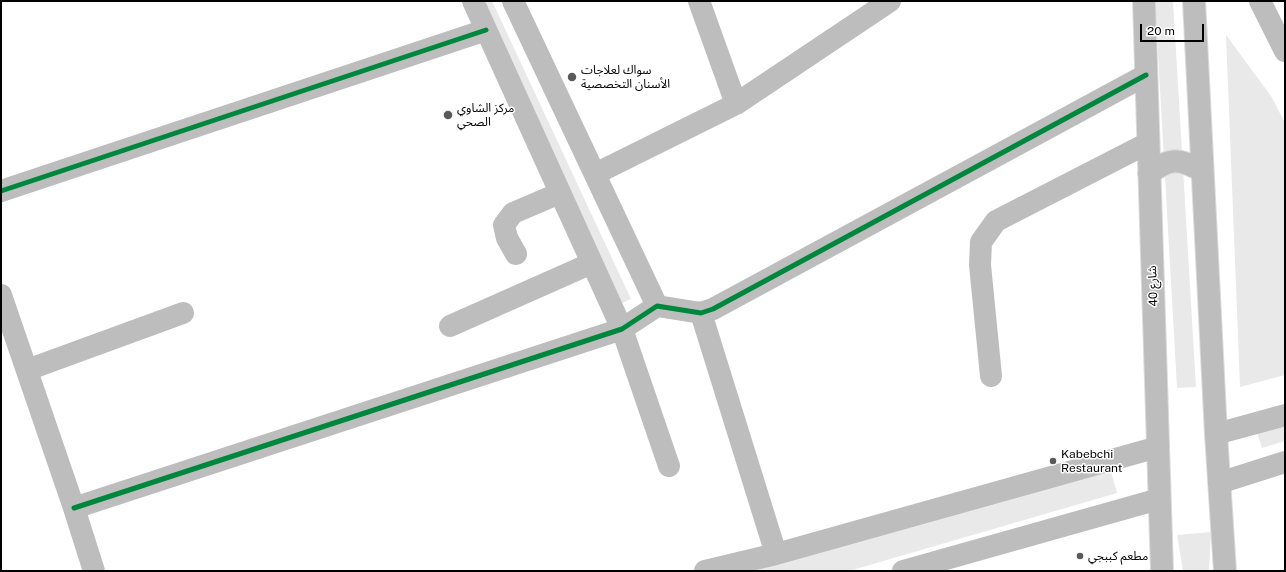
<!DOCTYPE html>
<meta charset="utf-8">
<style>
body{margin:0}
#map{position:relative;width:1286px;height:572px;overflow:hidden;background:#fff;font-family:"Public Sans",sans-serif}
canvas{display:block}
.frame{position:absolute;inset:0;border:2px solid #000;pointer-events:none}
.scale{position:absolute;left:1140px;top:24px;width:64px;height:18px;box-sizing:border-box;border:2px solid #000;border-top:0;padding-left:5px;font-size:12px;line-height:14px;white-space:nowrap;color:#000;-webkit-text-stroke:3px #fff;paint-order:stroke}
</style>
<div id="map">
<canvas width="1286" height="572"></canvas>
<div class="frame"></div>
<div class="scale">20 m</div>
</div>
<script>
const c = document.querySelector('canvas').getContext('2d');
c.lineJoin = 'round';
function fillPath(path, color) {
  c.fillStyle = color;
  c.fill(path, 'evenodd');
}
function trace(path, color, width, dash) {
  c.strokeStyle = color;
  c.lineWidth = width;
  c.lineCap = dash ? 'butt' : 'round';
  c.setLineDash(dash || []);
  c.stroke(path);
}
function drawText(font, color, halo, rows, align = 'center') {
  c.font = font + ' "Public Sans","Noto Sans Arabic",sans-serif';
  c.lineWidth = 3;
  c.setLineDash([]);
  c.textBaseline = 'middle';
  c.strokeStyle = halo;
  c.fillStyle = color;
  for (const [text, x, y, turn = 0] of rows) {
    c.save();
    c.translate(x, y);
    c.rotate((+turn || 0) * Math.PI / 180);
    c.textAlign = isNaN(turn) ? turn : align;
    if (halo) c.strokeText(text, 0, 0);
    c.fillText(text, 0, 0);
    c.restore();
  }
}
fillPath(new Path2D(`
 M 471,1 L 492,1 L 631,299 L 614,307 Z
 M 1155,1 L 1173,1 L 1196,387 L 1177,388 Z
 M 1226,35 L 1271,96 L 1285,123 L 1285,375 L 1240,387 Z
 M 1285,418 L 1285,441 L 1262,448 L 1255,427 Z
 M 1110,468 L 1117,493 L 849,571 L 754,571 Z
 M 1211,532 L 1209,571 L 1183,571 L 1177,535 Z`), '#e9e9e9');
const major = new Path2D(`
 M 1144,1 L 1162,571
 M 1194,1 L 1216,434 L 1225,571
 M 1149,174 C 1169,157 1180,158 1202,171`);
trace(major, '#dbdbdb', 24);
trace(new Path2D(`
 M 473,1 L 622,329 L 669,466
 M 513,1 L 657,306
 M 699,1 L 736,104
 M 1260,1 L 1285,51
 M 595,174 L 736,104 L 890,1
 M 1,191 L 486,30
 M 516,254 L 507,238 L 504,225 L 513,213 L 560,193
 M 1,295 L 74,508 L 94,571
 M 701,313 L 776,554
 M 450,326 L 592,263
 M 27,370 L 183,313
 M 991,376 L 980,265 L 981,242 L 996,221 L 1148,143
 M 1216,434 L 1285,415
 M 1219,483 L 1285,462
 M 74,508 L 622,329 L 657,306 L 701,313 L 713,309 L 1146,75
 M 705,571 L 776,554 L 1158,447
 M 903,571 L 1159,499`), '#bdbdbd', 22);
trace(major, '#bdbdbd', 22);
trace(new Path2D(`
 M 1,191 L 486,30
 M 74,508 L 622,329 L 657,306 L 701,313 L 713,309 L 1146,75`), '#00873e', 5);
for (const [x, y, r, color] of [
 [572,77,5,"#595959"],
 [448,115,5,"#595959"],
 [1053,461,4,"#595959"],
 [1080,556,4,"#595959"]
]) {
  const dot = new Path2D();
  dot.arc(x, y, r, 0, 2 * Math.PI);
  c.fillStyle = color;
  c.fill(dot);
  trace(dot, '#fff', 1.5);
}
drawText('12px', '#000', '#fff', [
 ["سواك لعلاجات",581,70],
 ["الأسنان التخصصية",581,84],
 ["مركز الشاوي",457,108],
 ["الصحي",457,122],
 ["Kabebchi",1061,454],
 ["Restaurant",1061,468],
 ["مطعم كببجي",1088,556]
], 'left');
drawText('12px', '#000', '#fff', [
 ["شارع 40",1153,286,-92]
]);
</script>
